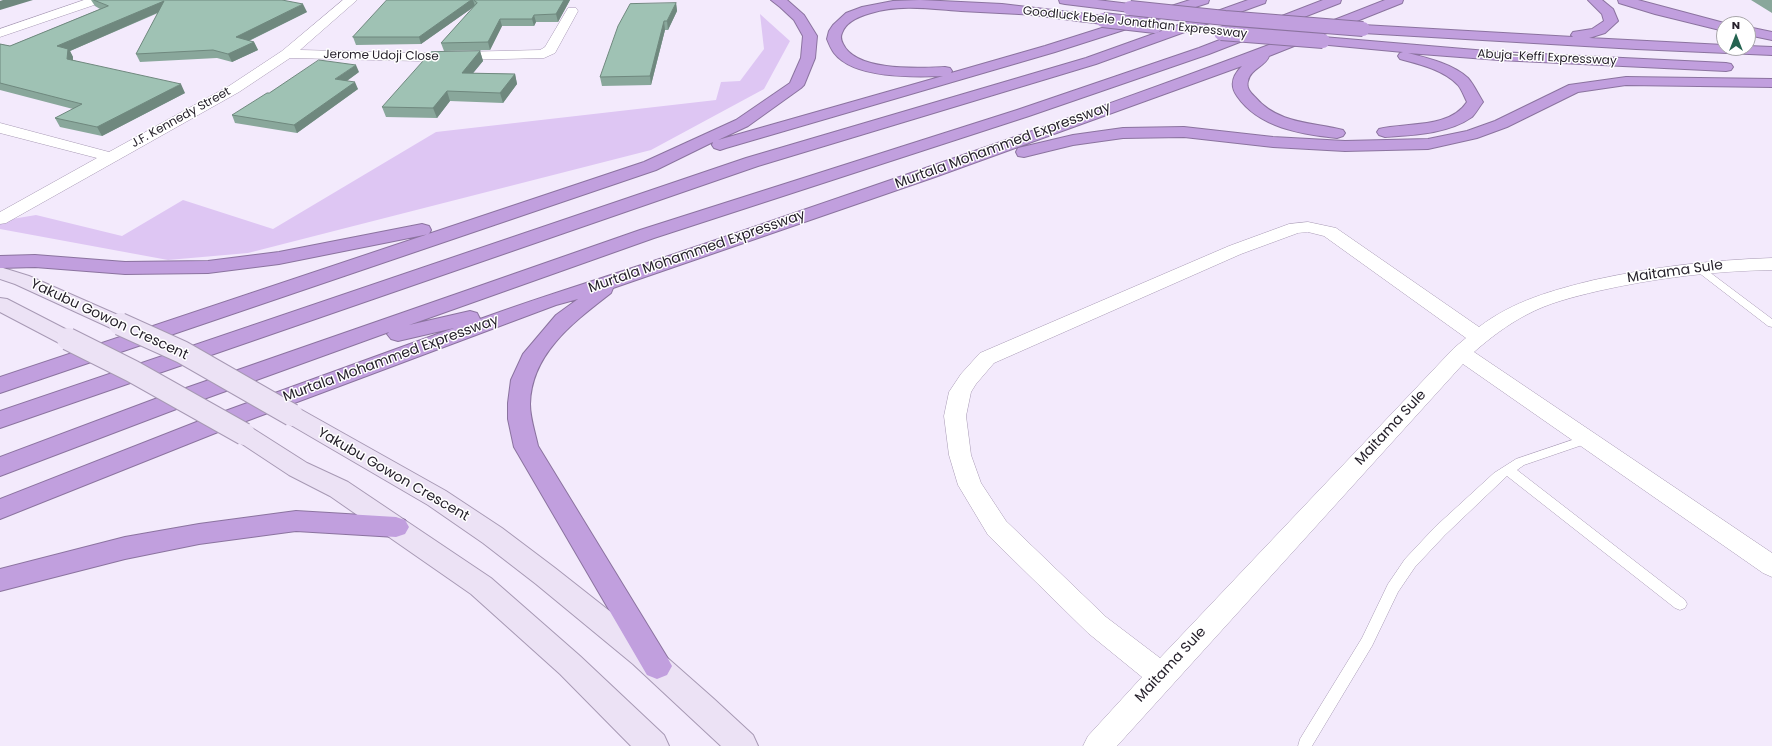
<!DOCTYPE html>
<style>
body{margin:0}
#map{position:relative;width:1772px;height:746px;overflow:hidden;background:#f3eafc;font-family:Poppins,sans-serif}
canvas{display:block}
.north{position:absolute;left:1716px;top:16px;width:40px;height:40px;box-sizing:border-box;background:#fff;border:1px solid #a8a6aa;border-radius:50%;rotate:0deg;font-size:11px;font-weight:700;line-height:16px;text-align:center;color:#26212b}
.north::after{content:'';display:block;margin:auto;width:14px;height:18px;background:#256451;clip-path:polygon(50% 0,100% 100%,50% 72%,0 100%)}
</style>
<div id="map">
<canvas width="1772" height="746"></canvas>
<div class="north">N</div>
</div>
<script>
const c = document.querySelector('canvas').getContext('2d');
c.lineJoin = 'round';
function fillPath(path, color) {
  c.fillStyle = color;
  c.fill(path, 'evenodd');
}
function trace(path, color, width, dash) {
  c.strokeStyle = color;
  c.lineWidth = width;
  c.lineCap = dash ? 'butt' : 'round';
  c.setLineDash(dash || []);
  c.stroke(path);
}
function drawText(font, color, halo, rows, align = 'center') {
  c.font = font + ' Poppins,sans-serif';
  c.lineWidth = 3;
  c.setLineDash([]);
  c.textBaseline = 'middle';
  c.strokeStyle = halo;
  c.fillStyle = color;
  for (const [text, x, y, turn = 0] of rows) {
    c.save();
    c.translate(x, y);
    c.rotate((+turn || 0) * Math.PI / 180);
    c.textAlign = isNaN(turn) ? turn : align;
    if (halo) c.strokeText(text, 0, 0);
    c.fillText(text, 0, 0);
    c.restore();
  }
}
fillPath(new Path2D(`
 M 760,14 L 790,41 L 764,89 L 651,150 L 248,253 L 168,260 L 0,229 L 0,221 L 36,215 L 122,236 L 183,200 L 273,229 L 436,132 L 716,100 L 721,82 L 740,81 L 764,49 Z`), '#dec6f3');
const lane = new Path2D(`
 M 1697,264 L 1700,265 L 1772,319 L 1772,327 L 1768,326 L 1694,269 L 1692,267 L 1694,265 Z
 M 1587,435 L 1591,436 L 1593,439 L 1591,442 L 1524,465 L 1517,470 L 1685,600 L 1687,604 L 1685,608 L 1680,610 L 1675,608 L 1507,476 L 1445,535 L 1415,567 L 1398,592 L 1372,646 L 1312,746 L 1298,746 L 1300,739 L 1362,638 L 1388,584 L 1405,559 L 1435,527 L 1494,473 L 1516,459 Z`);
const street = new Path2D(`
 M 84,0 L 102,0 L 100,3 L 0,37 L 0,29 Z
 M 343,0 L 357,0 L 300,50 L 421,53 L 540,50 L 545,47 L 568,8 L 576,8 L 578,11 L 555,53 L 544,58 L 421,61 L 290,58 L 239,92 L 6,223 L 0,224 L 0,212 L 97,158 L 0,133 L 0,123 L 109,152 L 229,86 L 282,51 Z
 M 1308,222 L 1336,228 L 1479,327 C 1513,301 1553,290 1594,280 C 1653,267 1711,260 1772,258 L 1772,270 C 1713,271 1655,278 1598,291 C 1573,297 1548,303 1526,315 C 1507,325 1490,338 1474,352 L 1772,553 L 1772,577 L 1763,573 L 1463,364 L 1117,746 L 1083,746 L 1088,736 L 1142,677 L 1088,633 L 988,535 L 958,485 L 949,455 L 944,416 L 949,392 L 961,374 L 980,353 L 1229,246 L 1289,224 ZM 1308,232 L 1324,236 L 1466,338 L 1454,348 L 1160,658 L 1106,617 L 1006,521 L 981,483 L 971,455 L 966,416 L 971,392 L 976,384 L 994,363 L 1241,254 L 1298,233 Z`);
const secondary = new Path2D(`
 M 0,267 L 29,276 L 127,319 L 130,324 L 127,329 L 120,331 L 113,329 L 15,284 L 0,279 Z
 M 0,298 L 7,299 L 75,334 L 79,339 L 75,344 L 68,346 L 61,344 L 0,312 Z
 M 292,407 L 300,409 L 446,491 L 502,528 L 555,568 L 654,646 L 714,699 L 753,735 L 758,746 L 721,746 L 633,664 L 536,584 L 483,543 L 428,505 L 284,421 L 280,415 L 284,409 Z
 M 244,425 L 252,428 L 307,463 L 348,482 L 491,578 L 580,656 L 664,735 L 669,746 L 631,746 L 560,674 L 471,594 L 330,496 L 289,475 L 236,440 L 232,434 L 236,428 Z`);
const highway = new Path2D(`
 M 771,0 L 787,0 L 804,15 L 817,36 L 815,58 L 804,85 L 801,88 L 748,126 L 718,140 L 943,76 C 913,77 854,79 834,53 C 831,49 829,44 827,39 L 829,31 L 833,25 L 846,13 L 862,7 L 893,1 L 920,0 L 1002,4 L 1103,16 L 1108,17 L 1110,20 L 1108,23 L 1103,24 C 1075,21 1047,16 1019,14 C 1000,13 980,12 961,11 C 932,9 900,4 871,13 C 860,16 846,21 842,33 C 840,37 841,40 843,44 C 856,72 919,68 945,67 L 950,68 L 952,71 L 951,73 L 1045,46 L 1190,0 L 1209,0 L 1208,3 L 1055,52 L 726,148 L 720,150 L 714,148 L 712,145 L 713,142 L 656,170 L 0,393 L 0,377 L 644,162 L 736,120 L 790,83 L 801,58 L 803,36 L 794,20 L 780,7 Z
 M 1059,0 L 1097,0 L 1130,4 L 1135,5 L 1137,8 L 1135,11 L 1130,12 L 1065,4 L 1060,3 Z
 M 1248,0 L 1266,0 L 1265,3 L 1096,64 L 758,166 L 0,428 L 0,411 L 746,158 L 1086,58 Z
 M 1323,0 L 1341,0 L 1340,3 L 1209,54 L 1029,116 L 654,238 L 409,325 L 470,311 L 477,313 L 480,319 C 551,293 623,272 695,247 C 926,168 1158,90 1385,0 L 1403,0 L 1402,3 L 1269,56 C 1266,66 1250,69 1248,81 C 1246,88 1250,92 1255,97 C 1278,124 1311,122 1343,130 L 1345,133 L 1343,136 L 1337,138 C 1301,134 1259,128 1237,96 C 1229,85 1233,75 1242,66 L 935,177 L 613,288 L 611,293 C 575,321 531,353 530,404 C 530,418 535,432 538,446 L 667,657 L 672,666 L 667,675 L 657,679 L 647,675 L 514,447 L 508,419 L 508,403 L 511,380 L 523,354 L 556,315 L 578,299 L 556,305 L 233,426 L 0,519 L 0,499 L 217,414 L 454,328 L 398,341 L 391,339 L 387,334 L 389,332 L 179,408 L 0,476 L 0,457 L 163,396 L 468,290 L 640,230 L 1017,110 L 1199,48 Z
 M 1588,0 L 1602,0 L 1613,9 L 1618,21 L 1605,33 L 1589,38 L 1724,45 L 1724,48 L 1748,48 L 1748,46 L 1772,47 L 1772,55 L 1636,49 L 1363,33 L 1358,32 L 1356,29 L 1358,26 L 1363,25 L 1573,37 L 1571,35 L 1573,32 L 1592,29 L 1604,21 L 1602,14 Z
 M 1618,0 L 1638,0 L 1728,24 L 1724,24 L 1724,31 L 1655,14 L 1619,3 Z
 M 1748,27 L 1772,32 L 1772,40 L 1748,35 Z
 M 1323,37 L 1499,52 L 1726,63 L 1731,64 L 1733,67 L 1731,70 L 1726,71 L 1499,60 L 1408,53 C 1428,58 1453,64 1468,78 C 1474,85 1478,94 1483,102 C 1479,107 1476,113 1472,117 C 1448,134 1413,135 1385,137 L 1379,135 L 1377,132 L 1379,129 C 1407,122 1449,129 1467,102 C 1464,96 1462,90 1458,85 C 1444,70 1419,64 1400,59 L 1398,56 L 1400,53 L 1403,52 L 1318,44 L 1316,41 L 1318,38 Z
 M 1626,77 L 1772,79 L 1772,87 L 1626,85 L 1578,92 L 1507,127 L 1477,138 L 1428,149 L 1345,151 L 1273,147 L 1184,137 L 1123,138 L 1073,145 L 1024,157 L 1018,156 L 1016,152 L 1018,148 L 1073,135 L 1123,128 L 1184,127 L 1273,137 L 1345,141 L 1428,139 L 1467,131 L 1495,121 L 1569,85 Z
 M 422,224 L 429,226 L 431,230 L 429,234 L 279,264 L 208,273 L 125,274 L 35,267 L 0,268 L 0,256 L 35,255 L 125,262 L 208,261 L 279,252 Z
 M 296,511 L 396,517 L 405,520 L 409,527 L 405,534 L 396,537 L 296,531 L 199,544 L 125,559 L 0,591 L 0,569 L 125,537 L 199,524 Z`);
trace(lane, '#a799b4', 1);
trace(street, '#a799b4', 1);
trace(secondary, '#a799b4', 2);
trace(highway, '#8b739f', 2);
fillPath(lane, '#fff');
fillPath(street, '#fff');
fillPath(secondary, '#ece2f5');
fillPath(highway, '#c19fde');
const secondaryBridge = new Path2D(`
 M 120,324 L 182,352 L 292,415
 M 68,339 L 132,371 L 244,434`);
const highwayBridge = new Path2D(`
 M 1130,8 L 1225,18 L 1363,29
 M 1103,20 L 1155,26
 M 1221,33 L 1323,41`);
trace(secondaryBridge, '#a799b4', 24, []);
trace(highwayBridge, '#8b739f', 16, []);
trace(secondaryBridge, '#ece2f5', 22);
trace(highwayBridge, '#c19fde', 14);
fillPath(new Path2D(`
 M 91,0 L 282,0 L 307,12 L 249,41 L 254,42 L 258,50 L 232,62 L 217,58 L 140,62 L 136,54 L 158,13 L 70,51 L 73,57 L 73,60 L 185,93 L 102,136 L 60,127 L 55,118 L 73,109 L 0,90 L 0,44 L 10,46 L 100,9 L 95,6 Z
 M 387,0 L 570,0 L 558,22 L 536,22 L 534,26 L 502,26 L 490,50 L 444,51 L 441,43 L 475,6 L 421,44 L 356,45 L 353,37 Z
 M 1751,0 L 1772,0 L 1772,13 Z
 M 676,3 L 677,11 L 668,30 L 665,30 L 651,85 L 602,86 L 600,77 Z
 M 480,51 L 483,61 L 473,73 L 515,74 L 517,84 L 503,103 L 450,101 L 437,118 L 386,117 L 382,107 Z
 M 359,72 L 347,81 L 358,89 L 297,133 L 235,123 L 232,115 Z`), '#89a79b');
fillPath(new Path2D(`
 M 3,0 L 33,0 L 0,10 L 0,1 Z
 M 471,0 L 473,0 L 475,6 L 421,44 L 419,37 Z
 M 564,0 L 570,0 L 558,22 L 556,14 Z
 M 164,1 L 168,8 L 70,51 L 73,57 L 72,68 L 57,46 Z
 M 676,3 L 677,11 L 668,30 L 667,21 Z
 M 303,4 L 307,12 L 240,45 L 236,37 Z
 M 534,15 L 536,22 L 534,26 L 532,19 Z
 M 500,19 L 502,26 L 490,50 L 488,42 Z
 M 664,21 L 665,30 L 651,85 L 650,76 Z
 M 254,42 L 258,50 L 232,62 L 228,54 Z
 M 480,51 L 483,61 L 465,83 L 462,73 Z
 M 356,65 L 359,72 L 338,87 L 335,79 Z
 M 515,74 L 517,84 L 503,103 L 500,93 Z
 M 355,82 L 358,89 L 297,133 L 294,125 Z
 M 181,84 L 185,93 L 102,136 L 97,127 Z
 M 447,91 L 450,101 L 437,118 L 433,108 Z`), '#6f887e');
const building = new Path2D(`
 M 94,0 L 282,0 L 303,4 L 236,37 L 254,42 L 228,54 L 213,50 L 136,54 L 164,1 L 57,46 L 68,49 L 67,59 L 181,84 L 97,127 L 55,118 L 82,104 L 0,83 L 0,44 L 10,46 L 108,6 Z
 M 387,0 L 471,0 L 419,37 L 353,37 Z
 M 474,0 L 564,0 L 556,14 L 534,15 L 532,19 L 500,19 L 488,42 L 441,43 L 477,3 Z
 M 676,3 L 667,21 L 664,21 L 650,76 L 600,77 L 618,26 L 630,4 Z
 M 480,51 L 462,73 L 515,74 L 500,93 L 447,91 L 433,108 L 382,107 L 431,52 Z
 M 319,60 L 356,65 L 335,79 L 355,82 L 294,125 L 232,115 L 267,93 L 269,93 Z`);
fillPath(building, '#9fc2b4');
trace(building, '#6f887e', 1);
drawText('12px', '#26212b', '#fff', [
 ["Goodluck Ebele Jonathan Expressway",1135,23,6],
 ["Jerome Udoji Close",381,56,1],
 ["Abuja-Keffi Expressway",1547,58,3],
 ["J.F. Kennedy Street",181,118,-29]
]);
drawText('14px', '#26212b', '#fff', [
 ["Murtala Mohammed Expressway",1003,146,-20],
 ["Murtala Mohammed Expressway",697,252,-19],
 ["Maitama Sule",1675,272,-8],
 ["Yakubu Gowon Crescent",109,320,25],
 ["Murtala Mohammed Expressway",391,359,-20],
 ["Maitama Sule",1391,428,-47],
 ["Yakubu Gowon Crescent",393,475,30],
 ["Maitama Sule",1171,665,-47]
]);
</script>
